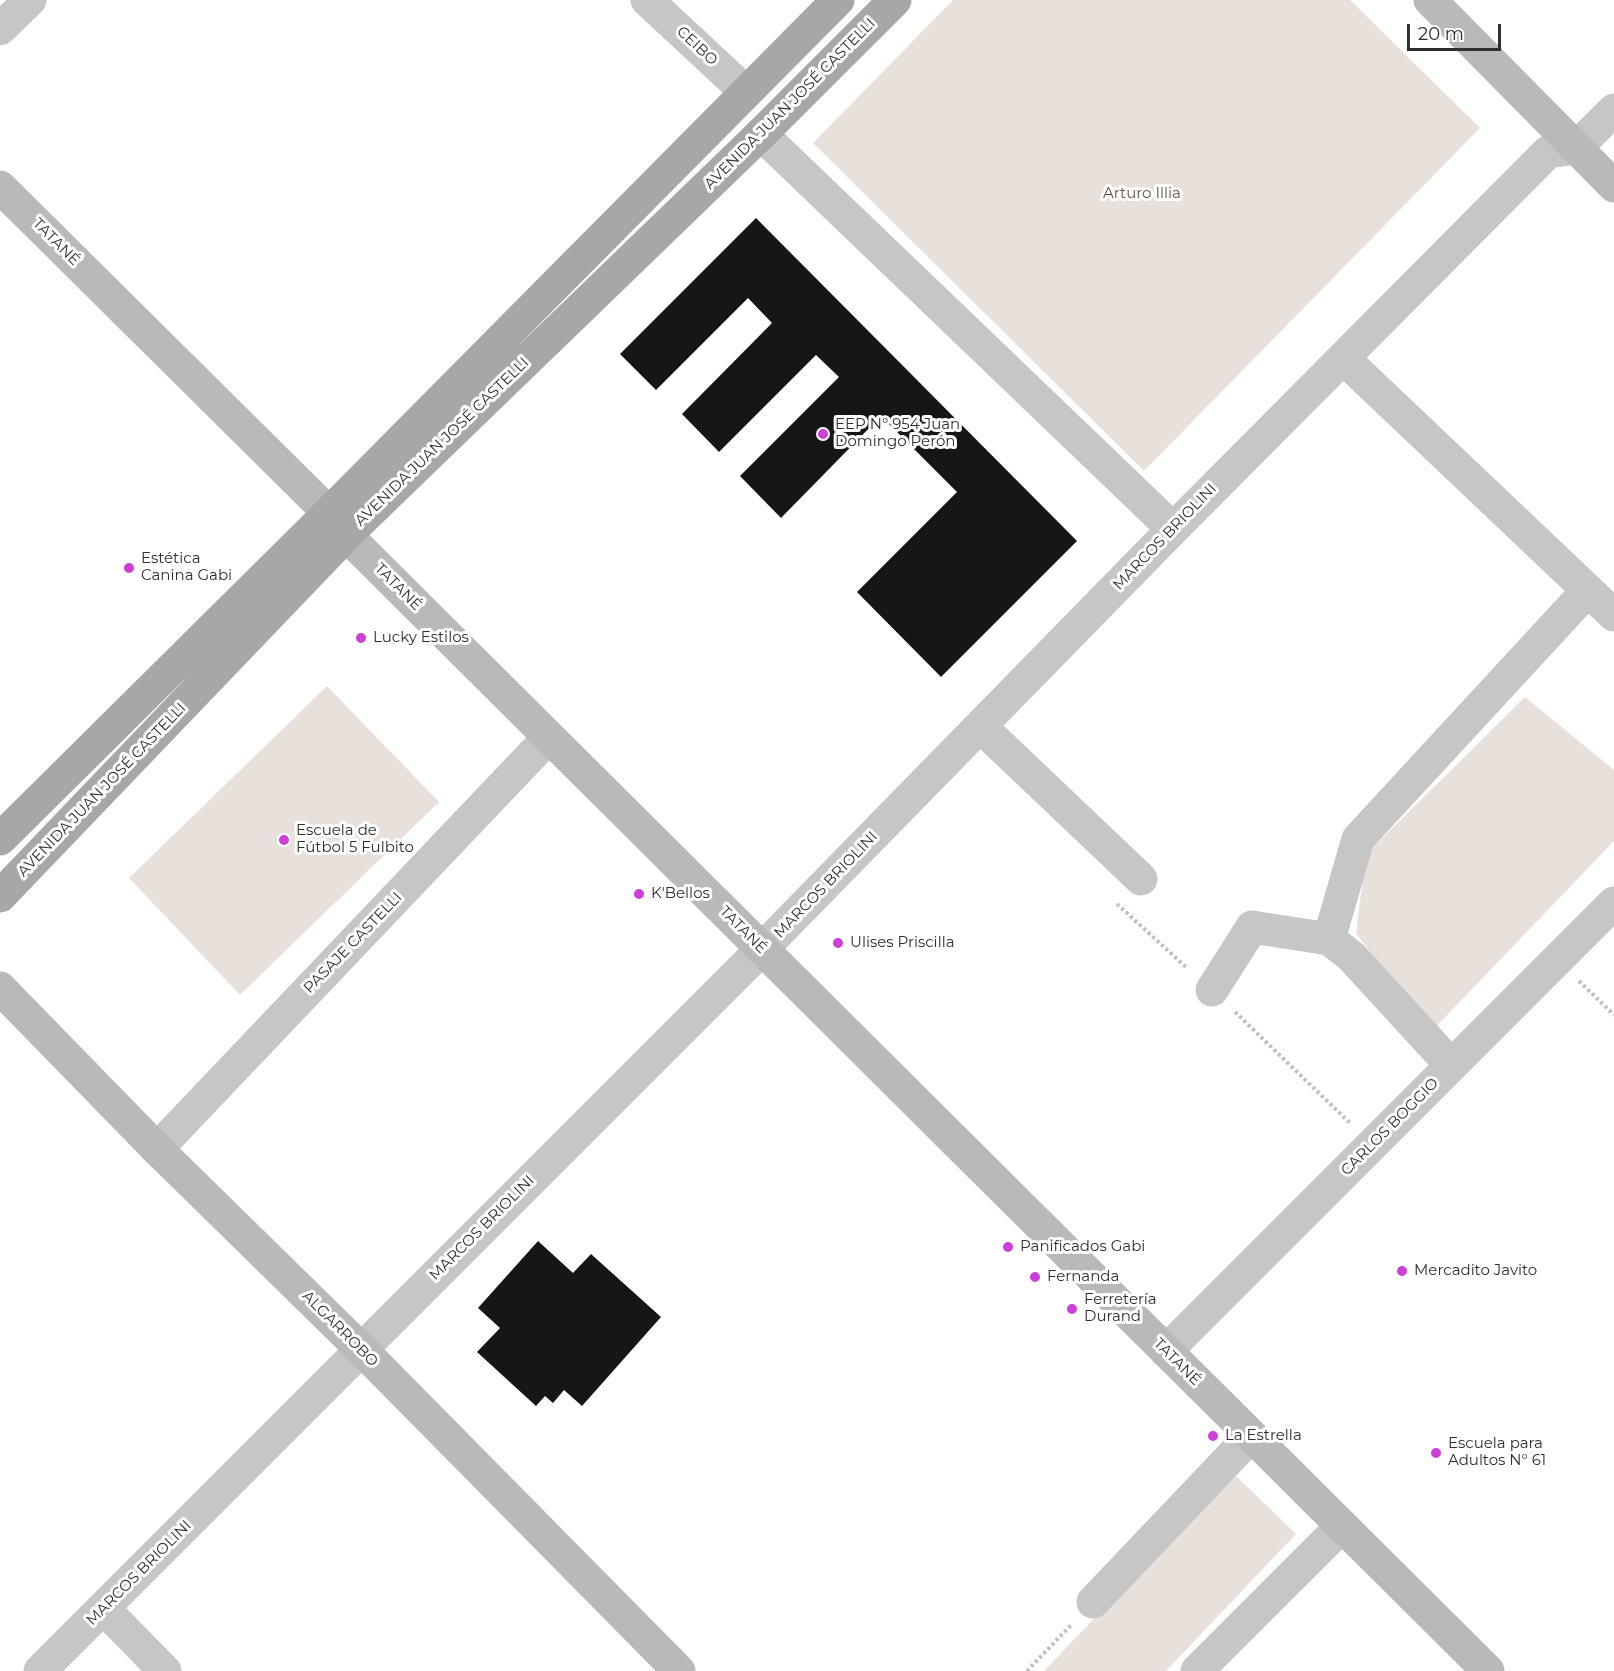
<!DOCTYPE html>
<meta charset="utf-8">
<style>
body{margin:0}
#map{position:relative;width:1614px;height:1671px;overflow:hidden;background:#fff;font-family:Montserrat,sans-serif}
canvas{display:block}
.scale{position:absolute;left:1407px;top:24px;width:94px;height:27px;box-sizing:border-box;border:3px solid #2f2f2f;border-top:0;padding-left:8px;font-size:18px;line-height:21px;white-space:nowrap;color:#2f2f2f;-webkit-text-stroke:4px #fff;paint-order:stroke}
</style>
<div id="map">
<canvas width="1614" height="1671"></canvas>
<div class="scale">20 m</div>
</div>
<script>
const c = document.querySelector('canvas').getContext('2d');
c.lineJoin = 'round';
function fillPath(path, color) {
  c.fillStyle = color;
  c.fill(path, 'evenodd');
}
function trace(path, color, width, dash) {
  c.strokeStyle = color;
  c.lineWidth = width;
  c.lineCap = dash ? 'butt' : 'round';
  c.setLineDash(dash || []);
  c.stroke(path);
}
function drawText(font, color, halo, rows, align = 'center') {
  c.font = font + ' Montserrat,sans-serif';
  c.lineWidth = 6;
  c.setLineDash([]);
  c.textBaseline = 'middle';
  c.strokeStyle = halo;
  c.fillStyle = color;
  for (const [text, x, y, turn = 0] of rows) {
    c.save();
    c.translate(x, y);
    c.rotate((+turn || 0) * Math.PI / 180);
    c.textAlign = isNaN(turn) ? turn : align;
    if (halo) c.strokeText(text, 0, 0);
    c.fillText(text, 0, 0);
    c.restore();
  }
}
fillPath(new Path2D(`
 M 953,0 L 1350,0 L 1480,128 L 1144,471 L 813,143 Z
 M 327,686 L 439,802 L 240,995 L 129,878 Z
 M 1525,697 L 1614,770 L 1614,841 L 1430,1033 L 1356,933 L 1366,854 Z
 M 1233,1473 L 1296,1534 L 1166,1671 L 1044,1671 Z`), '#e8e1db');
fillPath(new Path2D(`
 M 756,218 L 1077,541 L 941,677 L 857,592 L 957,492 L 881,416 L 781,518 L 740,476 L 839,377 L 816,355 L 719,452 L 682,414 L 772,323 L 748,298 L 656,390 L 620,354 Z
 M 538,1241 L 573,1273 L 591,1254 L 661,1317 L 582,1406 L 564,1390 L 553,1403 L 545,1396 L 536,1406 L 477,1352 L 500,1328 L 478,1308 Z`), '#161616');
trace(new Path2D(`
 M 1117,904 L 1187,968
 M 1579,981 L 1614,1015
 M 1235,1012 L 1350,1123
 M 1027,1671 L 1072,1624`), '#bfbfbf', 4, [3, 3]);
trace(new Path2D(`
 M 647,0 L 746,92
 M 0,29 L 30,0
 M 761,134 L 1173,529
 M 1343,358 L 1614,615
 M 981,727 L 1141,879
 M 1212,990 L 1252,927 L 1329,939
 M 1451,1065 L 1351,956 L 1329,939 L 1358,839 L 1588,590
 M 157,1149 L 549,737
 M 1166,1351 L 1614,903
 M 1093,1602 L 1251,1436
 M 104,1609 L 165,1671
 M 40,1671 L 762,949 L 1173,529 L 1548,152 L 1576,148 L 1614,110
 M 1197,1671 L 1342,1526`), '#c6c6c6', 33);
trace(new Path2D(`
 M 1430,0 L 1614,186
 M 0,187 L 329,513 L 346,535 L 1488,1671
 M 0,988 L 157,1149 L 361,1349 L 679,1671`), '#b9b9b9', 33);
trace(new Path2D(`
 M 0,839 L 329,513 L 838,0
 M 0,896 L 346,535 L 761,134 L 895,0`), '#a7a7a7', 33);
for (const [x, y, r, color] of [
 [823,434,6,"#ce3fd9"],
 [129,568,6,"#ce3fd9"],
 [361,638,6,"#ce3fd9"],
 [284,840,6,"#ce3fd9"],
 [639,894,6,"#ce3fd9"],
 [838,943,6,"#ce3fd9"],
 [1008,1247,6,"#ce3fd9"],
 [1402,1271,6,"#ce3fd9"],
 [1035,1277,6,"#ce3fd9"],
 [1072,1309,6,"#ce3fd9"],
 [1213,1436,6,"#ce3fd9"],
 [1436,1453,6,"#ce3fd9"]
]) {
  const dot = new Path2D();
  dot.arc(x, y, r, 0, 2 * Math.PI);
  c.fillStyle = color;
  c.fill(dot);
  trace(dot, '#fff', 2);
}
drawText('15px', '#2f2f2f', '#fff', [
 ["CEIBO",697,46,43],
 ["AVENIDA JUAN JOSÉ CASTELLI",790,104,-45],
 ["TATANÉ",56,242,45],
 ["AVENIDA JUAN JOSÉ CASTELLI",442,442,-44],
 ["MARCOS BRIOLINI",1165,537,-46],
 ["TATANÉ",398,587,45],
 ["AVENIDA JUAN JOSÉ CASTELLI",102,790,-46],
 ["MARCOS BRIOLINI",826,885,-46],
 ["TATANÉ",743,930,45],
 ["PASAJE CASTELLI",353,943,-46],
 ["CARLOS BOGGIO",1390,1127,-45],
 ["MARCOS BRIOLINI",482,1228,-45],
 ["ALGARROBO",340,1329,45],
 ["TATANÉ",1177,1362,45],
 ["MARCOS BRIOLINI",139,1573,-45]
]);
drawText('15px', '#68553f', '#fff', [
 ["Arturo Illia",1142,194]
]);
drawText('15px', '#2f2f2f', '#fff', [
 ["EEP N° 954 Juan",835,425],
 ["Domingo Perón",835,442],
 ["Estética",141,559],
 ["Canina Gabi",141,576],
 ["Lucky Estilos",373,638],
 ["Escuela de",296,831],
 ["Fútbol 5 Fulbito",296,848],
 ["K'Bellos",651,894],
 ["Ulises Priscilla",850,943],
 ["Panificados Gabi",1020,1247],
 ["Mercadito Javito",1414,1271],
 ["Fernanda",1047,1277],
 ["Ferretería",1084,1300],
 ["Durand",1084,1317],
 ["La Estrella",1225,1436],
 ["Escuela para",1448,1444],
 ["Adultos N° 61",1448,1461]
], 'left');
</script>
